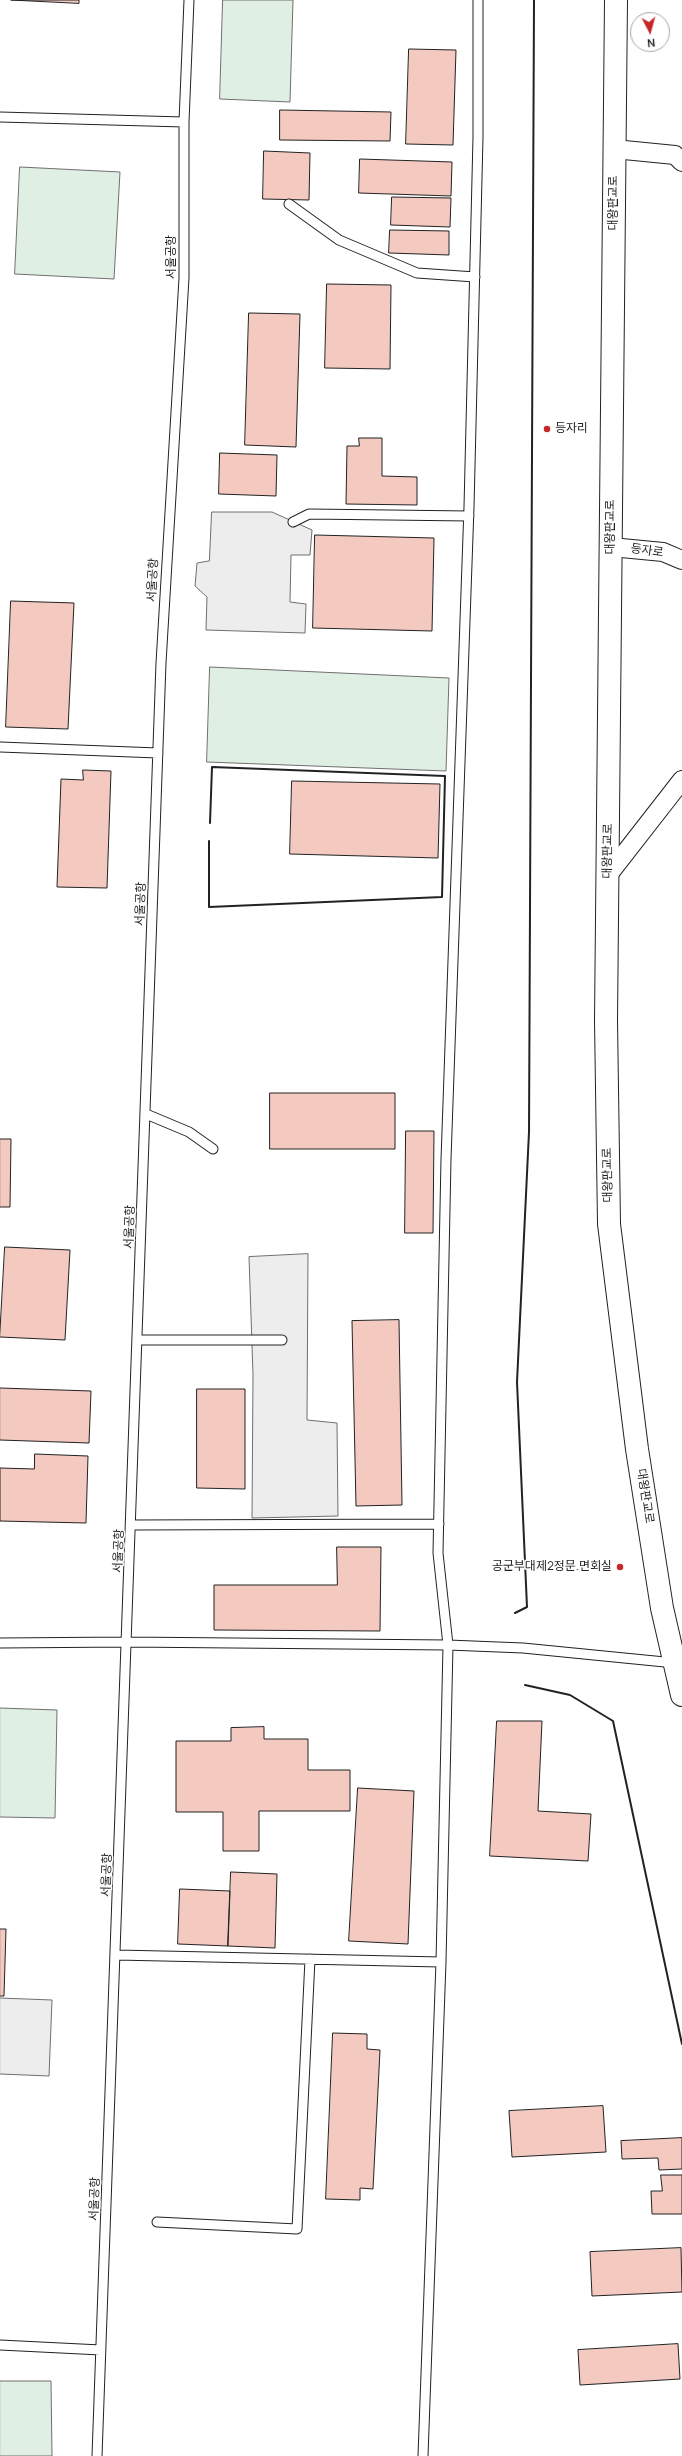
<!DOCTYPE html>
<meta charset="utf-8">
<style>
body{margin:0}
#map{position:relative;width:682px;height:2456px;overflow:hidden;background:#fff;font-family:Manrope,sans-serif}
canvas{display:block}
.north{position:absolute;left:630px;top:12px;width:40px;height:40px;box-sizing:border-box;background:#fff;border:1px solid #a7a7a7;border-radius:50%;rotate:174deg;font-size:11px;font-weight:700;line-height:16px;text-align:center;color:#222}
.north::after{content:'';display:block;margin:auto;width:14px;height:18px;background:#c62828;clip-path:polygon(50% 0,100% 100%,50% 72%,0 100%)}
</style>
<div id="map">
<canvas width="682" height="2456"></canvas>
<div class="north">N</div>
</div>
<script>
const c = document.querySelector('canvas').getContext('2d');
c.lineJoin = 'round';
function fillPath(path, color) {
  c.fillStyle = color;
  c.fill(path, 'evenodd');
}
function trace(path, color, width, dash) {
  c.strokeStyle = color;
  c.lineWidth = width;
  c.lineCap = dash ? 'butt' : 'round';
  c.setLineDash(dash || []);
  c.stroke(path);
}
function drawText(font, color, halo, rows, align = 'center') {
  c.font = font + ' Manrope,"Noto Sans KR",sans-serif';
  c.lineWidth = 3;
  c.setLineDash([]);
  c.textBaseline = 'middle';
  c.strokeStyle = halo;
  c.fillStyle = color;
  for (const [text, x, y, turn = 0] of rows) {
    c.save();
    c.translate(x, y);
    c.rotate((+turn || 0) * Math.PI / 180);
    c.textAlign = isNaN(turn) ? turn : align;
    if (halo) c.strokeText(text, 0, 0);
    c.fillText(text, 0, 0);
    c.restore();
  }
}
const green = new Path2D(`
 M 223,0 L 293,0 L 290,102 L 220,99 Z
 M 20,167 L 120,172 L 114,279 L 15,274 Z
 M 210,667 L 449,678 L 446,771 L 207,762 Z
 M 0,1708 L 57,1710 L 55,1818 L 0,1817 Z
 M 0,2381 L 51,2381 L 52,2456 L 0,2456 Z`);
fillPath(green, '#e0efe3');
trace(green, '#6f6f6f', 1);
const parking = new Path2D(`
 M 212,512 L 272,512 L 312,530 L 310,555 L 291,555 L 290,602 L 306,604 L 305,633 L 206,630 L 207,597 L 195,586 L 197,563 L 209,561 Z
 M 308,1254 L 307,1420 L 337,1423 L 338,1516 L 252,1518 L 253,1375 L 249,1257 Z
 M 0,1998 L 52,2000 L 49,2076 L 0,2074 Z`);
fillPath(parking, '#ededed');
trace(parking, '#6f6f6f', 1);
const building = new Path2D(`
 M 11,0 L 79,0 L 79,3 Z
 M 409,49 L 456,50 L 453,145 L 406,144 Z
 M 280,110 L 391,112 L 390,141 L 280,140 Z
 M 264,151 L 310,153 L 309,200 L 263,199 Z
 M 360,159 L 452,162 L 451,196 L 359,193 Z
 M 392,197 L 451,198 L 450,227 L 391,225 Z
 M 390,230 L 449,231 L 449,255 L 389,253 Z
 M 327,284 L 391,285 L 390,369 L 325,368 Z
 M 249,313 L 300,314 L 296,447 L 245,445 Z
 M 359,438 L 382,438 L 382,476 L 417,477 L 417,505 L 346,504 L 347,446 L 359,446 Z
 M 220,453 L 277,455 L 276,496 L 219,494 Z
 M 315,535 L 434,538 L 432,631 L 313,628 Z
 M 11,601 L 74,603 L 68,729 L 6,727 Z
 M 83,770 L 111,771 L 107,888 L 57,887 L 61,779 L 83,780 Z
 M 292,781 L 440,784 L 438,858 L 290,854 Z
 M 270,1093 L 395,1093 L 395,1149 L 270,1149 Z
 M 406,1131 L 434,1131 L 433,1233 L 405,1233 Z
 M 0,1139 L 11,1139 L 10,1207 L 0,1207 Z
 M 5,1247 L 70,1250 L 65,1340 L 0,1337 Z
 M 399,1320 L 402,1505 L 356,1506 L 352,1321 Z
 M 0,1388 L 91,1391 L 89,1443 L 0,1440 Z
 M 197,1389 L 245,1389 L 245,1489 L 197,1488 Z
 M 35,1454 L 88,1456 L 86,1523 L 0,1521 L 0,1468 L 34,1469 Z
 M 337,1547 L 381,1547 L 380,1631 L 214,1630 L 214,1585 L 337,1585 Z
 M 497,1721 L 542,1721 L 538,1811 L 591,1814 L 588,1861 L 490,1856 Z
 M 264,1727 L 264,1739 L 308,1739 L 308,1770 L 350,1770 L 350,1811 L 259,1811 L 259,1851 L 223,1851 L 223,1812 L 176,1812 L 176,1741 L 231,1741 L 231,1728 Z
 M 358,1788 L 414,1791 L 408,1944 L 349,1941 Z
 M 231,1872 L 277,1874 L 275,1948 L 228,1946 Z
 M 180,1889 L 230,1891 L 228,1946 L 178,1944 Z
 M 0,1929 L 6,1929 L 4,1996 L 0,1996 Z
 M 333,2033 L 367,2034 L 367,2049 L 380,2050 L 373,2189 L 360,2188 L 360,2200 L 326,2199 Z
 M 603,2106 L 606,2152 L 512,2157 L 509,2111 Z
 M 682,2138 L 682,2169 L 659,2170 L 658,2158 L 622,2159 L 621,2141 Z
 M 661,2175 L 682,2175 L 682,2214 L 652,2214 L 651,2191 L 662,2191 Z
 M 681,2248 L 682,2292 L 592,2296 L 590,2252 Z
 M 678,2344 L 680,2379 L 580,2385 L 578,2350 Z`);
fillPath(building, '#f3c9c0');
trace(building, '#222', 1);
const lane = new Path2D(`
 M 0,117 L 184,122
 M 289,204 L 339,240 L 417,273 L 475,277
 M 293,522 L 309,514 L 469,516
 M 0,747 L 158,753
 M 146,1114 L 189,1132 L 213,1149
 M 138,1340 L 282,1340
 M 131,1525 L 439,1524
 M 0,1643 L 127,1642 L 448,1645 L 523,1648 L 675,1663
 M 116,1955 L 441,1962
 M 157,2222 L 297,2229 L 310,1959
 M 0,2345 L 101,2350
 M 97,2456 L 161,663 L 184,278 L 184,122 L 189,0
 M 423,2456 L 441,1962 L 448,1645 L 438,1553 L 446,1159 L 469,507 L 478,137 L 478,0`);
const street = new Path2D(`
 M 614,149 L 675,155 L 682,162
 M 611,547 L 663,552 L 682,560
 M 608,875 L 682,780`);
const primary = new Path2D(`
 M 616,0 L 606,1020 L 609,1224 L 637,1449 L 662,1608 L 682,1695`);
trace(lane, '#222', 11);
trace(street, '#222', 20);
trace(primary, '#222', 24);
trace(lane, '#fff', 9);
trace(street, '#fff', 18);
trace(primary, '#fff', 22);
trace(new Path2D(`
 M 209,841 L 209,907 L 442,897 L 445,776 L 212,767 L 210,823
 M 515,1613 L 527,1607 L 517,1382 L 529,1132 L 534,0
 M 525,1685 L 570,1695 L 613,1721 L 682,2044`), '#222', 2);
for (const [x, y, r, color] of [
 [547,429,4,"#c62828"],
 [620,1567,4,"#c62828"]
]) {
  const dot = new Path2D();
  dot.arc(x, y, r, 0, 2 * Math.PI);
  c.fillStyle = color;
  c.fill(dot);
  trace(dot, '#fff', 1.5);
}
drawText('12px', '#222', '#fff', [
 ["대왕판교로",614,203,-90],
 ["서울공항",172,257,-90],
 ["대왕판교로",611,527,-90],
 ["등자로",647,551,8],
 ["서울공항",153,580,-87],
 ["대왕판교로",608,851,-89],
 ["서울공항",141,904,-88],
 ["대왕판교로",608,1175,-91],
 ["서울공항",130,1227,-88],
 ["대왕판교로",645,1496,81],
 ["서울공항",119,1551,-88],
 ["서울공항",107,1875,-88],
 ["서울공항",95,2199,-88]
]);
drawText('12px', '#222', '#fff', [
 ["등자리",555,429],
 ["공군부대제2정문.면회실",612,1567,"right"]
], 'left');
</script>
